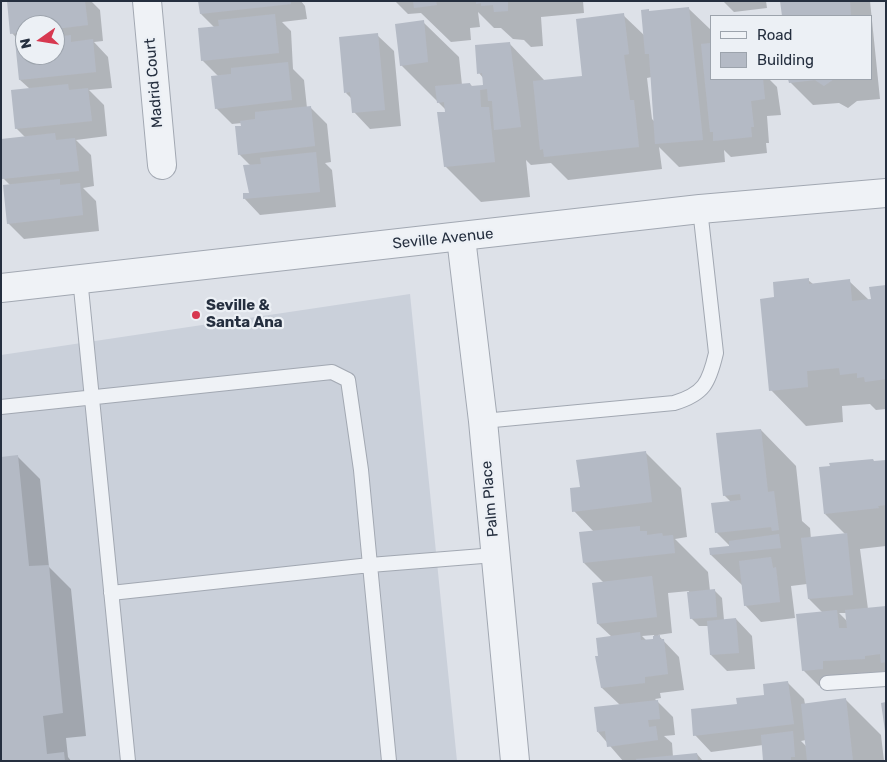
<!DOCTYPE html>
<style>
body{margin:0}
#map{position:relative;width:887px;height:762px;overflow:hidden;background:#dde1e8;font-family:Rubik,sans-serif}
canvas{display:block}
.frame{position:absolute;inset:0;border:2px solid #252f3f;pointer-events:none}
.legend{position:absolute;left:710px;top:15px;width:162px;height:65px;box-sizing:border-box;background:#ecf0f5;border:1px solid #9ca3ac;margin:0;padding:6px 9px;list-style:none;font-size:15px;color:#252f3f}
.legend li{display:flex;align-items:center;gap:10px;height:25px}
.legend b{width:25px;border:1px solid #9ca3ac}
.north{position:absolute;left:15px;top:15px;width:50px;height:50px;box-sizing:border-box;background:#ecf0f5;border:1px solid #9ca3ac;border-radius:50%;rotate:257deg;font-size:14px;font-weight:700;line-height:20px;text-align:center;color:#252f3f}
.north::after{content:'';display:block;margin:auto;width:18px;height:22px;background:#d73850;clip-path:polygon(50% 0,100% 100%,50% 72%,0 100%)}
</style>
<div id="map">
<canvas width="887" height="762"></canvas>
<div class="frame"></div>
<ul class="legend">
<li><b style="height:6px;background:#eff2f6"></b>Road</li>
<li><b style="height:14px;background:#b4bac5"></b>Building</li>
</ul>
<div class="north">N</div>
</div>
<script>
const c = document.querySelector('canvas').getContext('2d');
c.lineJoin = 'round';
function fillPath(path, color) {
  c.fillStyle = color;
  c.fill(path, 'evenodd');
}
function trace(path, color, width, dash) {
  c.strokeStyle = color;
  c.lineWidth = width;
  c.lineCap = dash ? 'butt' : 'round';
  c.setLineDash(dash || []);
  c.stroke(path);
}
function drawText(font, color, halo, rows, align = 'center') {
  c.font = font + ' Rubik,sans-serif';
  c.lineWidth = 4.5;
  c.setLineDash([]);
  c.textBaseline = 'middle';
  c.strokeStyle = halo;
  c.fillStyle = color;
  for (const [text, x, y, turn = 0] of rows) {
    c.save();
    c.translate(x, y);
    c.rotate((+turn || 0) * Math.PI / 180);
    c.textAlign = isNaN(turn) ? turn : align;
    if (halo) c.strokeText(text, 0, 0);
    c.fillText(text, 0, 0);
    c.restore();
  }
}
fillPath(new Path2D(`
 M 410,294 L 457,761 L 1,761 L 1,355 Z`), '#cad0da');
fillPath(new Path2D(`
 M 8,1 L 91,1 L 100,10 L 103,41 L 94,42 L 108,57 L 112,88 L 89,90 L 104,105 L 107,136 L 76,140 L 91,155 L 94,186 L 83,188 L 96,201 L 99,231 L 24,239 L 8,223 L 10,185 L 3,178 L 1,140 L 25,137 L 16,128 L 30,89 L 20,80 L 20,42 L 12,33 ZM 25,25 L 55,25 L 55,55 L 25,55 Z
 M 199,1 L 301,1 L 305,6 L 307,19 L 282,22 L 291,31 L 293,69 L 304,80 L 307,108 L 311,108 L 327,124 L 331,162 L 325,163 L 332,170 L 336,207 L 260,215 L 244,198 L 250,194 L 251,166 L 239,154 L 242,123 L 232,124 L 216,108 L 218,76 L 202,60 L 215,28 L 201,14 Z
 M 395,1 L 583,1 L 584,13 L 541,17 L 543,46 L 531,47 L 524,40 L 513,39 L 501,28 L 494,28 L 478,12 L 480,27 L 470,28 L 471,40 L 451,42 L 421,13 L 408,14 Z
 M 723,1 L 766,1 L 767,8 L 734,12 Z
 M 781,1 L 870,1 L 880,99 L 857,101 L 848,108 L 839,103 L 813,105 L 790,82 L 789,79 L 871,79 L 871,16 L 783,16 Z
 M 689,9 L 711,30 L 711,79 L 769,79 L 777,87 L 781,115 L 767,116 L 769,143 L 766,143 L 767,153 L 731,157 L 724,150 L 725,162 L 679,167 L 659,147 L 662,169 L 568,180 L 551,163 L 531,165 L 526,160 L 530,197 L 481,202 L 445,166 L 446,110 L 401,65 L 423,22 L 459,57 L 462,85 L 470,84 L 473,87 L 485,86 L 484,79 L 479,73 L 509,43 L 545,81 L 583,77 L 623,15 L 645,36 L 648,10 L 651,13 ZM 652,77 L 655,122 L 652,119 L 647,78 Z
 M 377,35 L 394,51 L 401,126 L 370,129 L 354,112 L 352,99 L 346,93 Z
 M 808,280 L 813,284 L 849,281 L 869,300 L 872,300 L 886,287 L 886,409 L 876,410 L 870,404 L 842,406 L 843,422 L 806,426 L 771,390 L 775,299 Z
 M 761,430 L 796,466 L 802,521 L 810,528 L 811,539 L 846,535 L 825,514 L 875,462 L 886,461 L 886,546 L 860,549 L 868,609 L 886,607 L 886,671 L 880,672 L 881,675 L 819,686 L 803,670 L 823,613 L 809,599 L 807,584 L 791,586 L 795,618 L 761,622 L 745,605 L 743,586 L 711,555 L 711,549 L 731,547 L 716,532 L 731,502 L 724,495 ZM 839,613 L 847,613 L 848,622 Z
 M 645,452 L 681,488 L 687,537 L 675,539 L 708,572 L 710,591 L 714,590 L 722,598 L 724,620 L 736,619 L 752,636 L 755,669 L 727,671 L 711,655 L 709,626 L 699,626 L 691,618 L 689,591 L 668,593 L 672,633 L 658,635 L 679,657 L 684,690 L 660,693 L 661,698 L 655,699 L 673,717 L 675,735 L 664,736 L 672,743 L 673,757 L 697,754 L 703,761 L 623,761 L 598,732 L 620,705 L 602,688 L 600,657 L 612,637 L 598,624 L 604,583 L 584,563 L 594,532 L 574,511 L 581,488 ZM 654,635 L 655,640 L 647,641 L 642,636 Z
 M 17,456 L 40,479 L 49,567 L 71,589 L 86,736 L 66,738 L 68,757 L 71,761 L 1,761 Z
 M 788,683 L 804,699 L 805,704 L 846,700 L 881,735 L 884,761 L 764,761 L 763,745 L 711,752 L 695,735 L 738,705 L 765,696 ZM 806,740 L 807,747 L 801,741 Z`), '#0003');
fillPath(new Path2D(`
 M 7,1 L 85,1 L 88,25 L 55,29 L 55,25 L 25,25 L 25,32 L 10,34 Z
 M 198,1 L 291,1 L 291,4 L 200,14 Z
 M 413,1 L 436,1 L 437,5 L 414,8 Z
 M 476,1 L 508,1 L 508,11 L 494,12 L 493,5 L 481,6 L 481,3 L 476,4 Z
 M 780,1 L 850,1 L 851,16 L 782,16 Z
 M 689,7 L 703,140 L 655,144 L 649,54 L 645,54 L 641,10 L 649,9 L 649,11 Z
 M 624,13 L 629,54 L 624,55 L 630,100 L 634,100 L 639,147 L 544,157 L 543,149 L 540,150 L 533,81 L 582,76 L 576,19 Z
 M 275,14 L 279,53 L 201,61 L 198,28 L 219,26 L 218,20 Z
 M 424,20 L 428,62 L 400,66 L 395,24 Z
 M 378,33 L 385,110 L 352,113 L 350,92 L 344,93 L 339,37 Z
 M 71,35 L 71,42 L 93,39 L 96,72 L 19,80 L 15,41 L 25,40 L 25,55 L 55,55 L 55,37 Z
 M 510,42 L 521,127 L 494,130 L 492,101 L 488,101 L 487,89 L 480,90 L 481,107 L 489,107 L 495,162 L 444,167 L 437,112 L 445,112 L 444,102 L 437,103 L 435,86 L 470,83 L 471,86 L 483,85 L 482,73 L 477,74 L 475,45 Z
 M 711,43 L 711,79 L 763,79 L 765,99 L 751,101 L 754,127 L 751,127 L 752,137 L 713,141 L 713,132 L 710,132 L 701,44 Z
 M 288,62 L 292,100 L 215,109 L 211,76 L 231,74 L 231,68 Z
 M 788,79 L 834,79 L 824,86 L 815,80 L 789,83 Z
 M 68,84 L 69,90 L 88,88 L 92,121 L 15,129 L 11,90 Z
 M 311,106 L 315,146 L 238,155 L 235,126 L 241,126 L 240,121 L 255,119 L 255,112 Z
 M 55,133 L 56,140 L 75,138 L 79,171 L 2,179 L 1,139 Z
 M 316,152 L 320,192 L 243,199 L 243,193 L 249,193 L 243,165 L 261,164 L 260,158 Z
 M 60,179 L 60,185 L 80,183 L 83,215 L 7,224 L 3,185 Z
 M 809,278 L 809,284 L 850,279 L 852,301 L 871,299 L 869,287 L 886,285 L 886,379 L 865,382 L 864,377 L 857,378 L 857,373 L 840,375 L 839,368 L 807,371 L 808,387 L 769,391 L 760,299 L 774,297 L 773,282 Z
 M 761,429 L 768,492 L 774,491 L 779,530 L 772,531 L 771,527 L 715,533 L 711,503 L 741,500 L 740,494 L 723,496 L 716,433 Z
 M 646,451 L 652,502 L 572,512 L 570,488 L 580,487 L 576,460 Z
 M 18,455 L 29,566 L 49,565 L 63,713 L 43,716 L 47,754 L 64,752 L 65,761 L 1,761 L 1,457 Z
 M 873,459 L 874,461 L 886,460 L 886,505 L 878,506 L 879,508 L 824,514 L 819,467 L 830,466 L 829,463 Z
 M 640,526 L 640,531 L 647,531 L 647,535 L 662,533 L 663,536 L 673,535 L 675,553 L 583,563 L 579,532 Z
 M 847,533 L 853,595 L 808,599 L 801,538 Z
 M 779,534 L 781,548 L 710,555 L 709,548 L 729,546 L 729,541 Z
 M 771,557 L 773,568 L 776,567 L 780,602 L 744,606 L 739,561 Z
 M 652,576 L 657,617 L 597,624 L 592,583 Z
 M 715,589 L 717,617 L 690,619 L 687,592 Z
 M 886,606 L 886,662 L 881,663 L 880,654 L 865,656 L 865,659 L 823,661 L 823,669 L 802,671 L 796,614 L 837,610 L 839,628 L 847,628 L 845,610 Z
 M 736,618 L 739,653 L 710,655 L 707,621 Z
 M 640,632 L 641,640 L 653,639 L 653,636 L 660,635 L 660,639 L 664,639 L 668,674 L 645,677 L 645,683 L 601,688 L 595,656 L 598,656 L 596,638 Z
 M 788,681 L 794,724 L 693,736 L 691,709 L 737,704 L 736,698 L 764,695 L 763,684 Z
 M 846,698 L 853,761 L 807,761 L 801,704 Z
 M 658,700 L 660,719 L 648,720 L 649,727 L 656,726 L 658,740 L 607,747 L 605,731 L 597,732 L 594,707 Z
 M 886,702 L 886,731 L 885,731 L 881,703 Z
 M 793,731 L 795,757 L 791,757 L 791,760 L 763,761 L 761,735 Z
 M 697,753 L 698,761 L 637,761 L 636,759 Z`), '#b4bac5');
const service = new Path2D(`
 M 80,278 L 128,761
 M 1,407 L 332,372 L 348,380 L 361,470 L 370,565 L 111,593
 M 483,421 L 674,403 C 704,394 709,383 716,353 L 700,209
 M 827,683 L 886,679
 M 389,761 L 370,565 L 495,555`);
const minor = new Path2D(`
 M 147,1 L 162,165
 M 461,238 L 483,421 L 515,761`);
const tertiary = new Path2D(`
 M 1,288 L 700,209 L 886,193`);
trace(service, '#a2a8b2', 16);
trace(minor, '#a2a8b2', 30);
trace(tertiary, '#a2a8b2', 30);
trace(service, '#eff2f6', 14);
trace(minor, '#eff2f6', 28);
trace(tertiary, '#eff2f6', 28);
for (const [x, y, r, color] of [
 [196,315,5,"#d73850"]
]) {
  const dot = new Path2D();
  dot.arc(x, y, r, 0, 2 * Math.PI);
  c.fillStyle = color;
  c.fill(dot);
  trace(dot, '#ecf0f5', 2);
}
drawText('15px', '#252f3f', '#ecf0f5', [
 ["Madrid Court",154,83,-95],
 ["Seville Avenue",443,239,-6],
 ["Palm Place",490,499,-95]
]);
drawText('bold 15px', '#252f3f', '#ecf0f5', [
 ["Seville &",206,306],
 ["Santa Ana",206,323]
], 'left');
</script>
